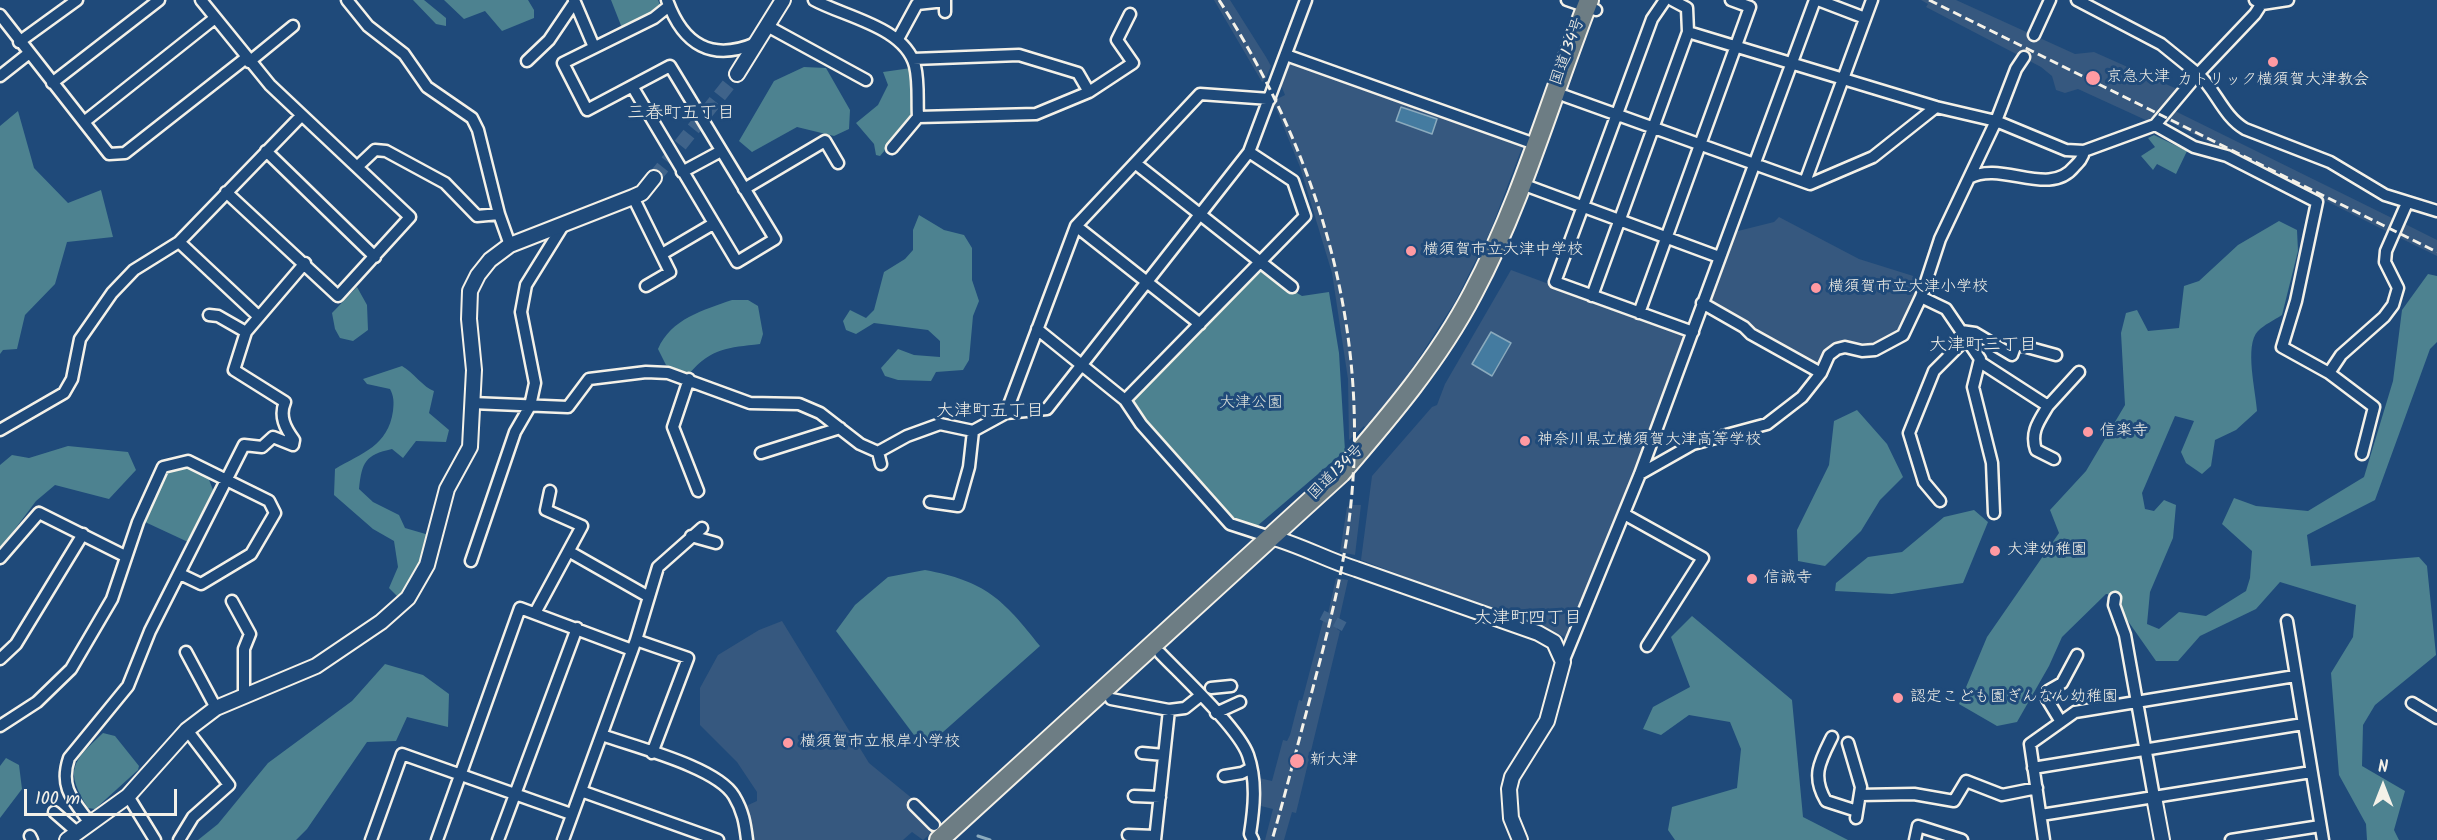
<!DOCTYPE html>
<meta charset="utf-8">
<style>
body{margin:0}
#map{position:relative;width:2437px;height:840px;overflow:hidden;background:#1f4a7a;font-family:Kalam,sans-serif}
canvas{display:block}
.north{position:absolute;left:2353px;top:756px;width:60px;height:60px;-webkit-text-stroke:4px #1f4a7a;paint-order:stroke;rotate:0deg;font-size:16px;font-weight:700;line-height:24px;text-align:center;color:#f4f1e8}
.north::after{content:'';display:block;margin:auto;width:21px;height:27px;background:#f4f1e8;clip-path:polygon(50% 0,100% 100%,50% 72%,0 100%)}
.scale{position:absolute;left:24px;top:789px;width:153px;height:27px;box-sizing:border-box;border:3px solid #f4f1e8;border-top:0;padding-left:8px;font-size:18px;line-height:21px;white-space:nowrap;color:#f4f1e8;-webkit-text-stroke:4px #1f4a7a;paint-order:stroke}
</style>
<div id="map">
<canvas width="2437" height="840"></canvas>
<div class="north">N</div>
<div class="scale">100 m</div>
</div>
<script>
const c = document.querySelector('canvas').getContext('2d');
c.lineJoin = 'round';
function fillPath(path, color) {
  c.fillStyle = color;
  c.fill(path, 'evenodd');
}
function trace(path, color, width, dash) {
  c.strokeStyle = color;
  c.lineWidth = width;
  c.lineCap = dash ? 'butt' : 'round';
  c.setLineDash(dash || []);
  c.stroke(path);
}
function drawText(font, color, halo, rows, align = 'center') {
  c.font = font + ' Kalam,"Klee One",sans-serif';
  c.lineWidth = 6;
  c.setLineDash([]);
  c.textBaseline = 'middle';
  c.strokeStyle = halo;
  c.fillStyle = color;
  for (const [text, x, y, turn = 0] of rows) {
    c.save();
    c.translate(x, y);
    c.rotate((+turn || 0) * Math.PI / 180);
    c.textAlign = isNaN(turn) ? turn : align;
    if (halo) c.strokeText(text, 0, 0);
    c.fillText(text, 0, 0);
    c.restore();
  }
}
fillPath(new Path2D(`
 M 1214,0 L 1230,0 L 1266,57 L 1271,66 L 1266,78 L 1262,82 Z
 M 1921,0 L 1956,0 L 2075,54 L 2094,52 L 2177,89 L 2150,122 L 2078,89 L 2065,93 L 2056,90 L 2052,76 L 2041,67 L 1926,7 L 1928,4 Z
 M 1292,63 L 1523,145 L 1490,232 L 1455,302 L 1406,378 L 1365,428 L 1364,426 L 1349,440 L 1348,379 L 1332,273 L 1300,167 L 1273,101 L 1285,95 L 1280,83 L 1288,64 Z
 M 2173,110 L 2396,220 L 2390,233 L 2165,120 Z
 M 1779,217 L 1859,259 L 1926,280 L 1909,320 L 1900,323 L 1896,336 L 1876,345 L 1847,341 L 1836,343 L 1821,366 L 1817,367 L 1754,333 L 1753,328 L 1702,303 L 1734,232 L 1774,222 Z
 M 2401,222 L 2437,240 L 2437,256 L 2394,235 Z
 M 1511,270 L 1687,335 L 1619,518 L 1568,638 L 1361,560 L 1372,476 L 1432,407 L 1437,405 L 1445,384 Z
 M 1351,505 L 1361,505 L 1355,555 L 1340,552 L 1347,507 Z
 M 1336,578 L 1348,580 L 1337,629 L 1340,631 L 1296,813 L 1292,812 L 1284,840 L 1265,840 L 1273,809 L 1257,805 L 1260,794 L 1256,793 L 1259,778 L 1272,781 L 1283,740 L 1287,741 L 1290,735 L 1299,700 L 1302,701 L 1324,617 L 1327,618 Z
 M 782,621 L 869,763 L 936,818 L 929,827 L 932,832 L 923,840 L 912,832 L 903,840 L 754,840 L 751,820 L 746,806 L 757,801 L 757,792 L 737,762 L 700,725 L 700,688 L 718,655 L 759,630 Z`), '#36587f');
fillPath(new Path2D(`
 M 413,0 L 424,0 L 446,18 L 446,26 L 436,24 Z
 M 444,0 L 528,0 L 534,10 L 534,18 L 502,31 L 485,11 L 464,19 Z
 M 611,0 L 658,0 L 661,7 L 622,28 Z
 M 804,67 L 826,68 L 850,110 L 849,129 L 834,136 L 797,127 L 752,152 L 739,141 L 774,81 Z
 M 911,68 L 913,117 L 880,156 L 876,155 L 874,144 L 856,123 L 878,105 L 888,85 L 883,72 Z
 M 18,111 L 34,168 L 68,203 L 101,190 L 113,237 L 67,242 L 55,284 L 25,315 L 17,349 L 3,350 L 0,354 L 0,126 Z
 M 2154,135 L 2187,151 L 2176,174 L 2157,164 L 2153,170 L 2141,156 L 2155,147 L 2148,138 Z
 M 919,215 L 944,230 L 964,235 L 972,248 L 972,280 L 979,301 L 973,316 L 969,360 L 963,370 L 936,372 L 931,381 L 898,380 L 885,376 L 881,368 L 898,349 L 914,355 L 940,357 L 940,341 L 928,330 L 874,323 L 856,334 L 846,330 L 843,321 L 850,310 L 866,318 L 874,310 L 884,272 L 905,259 L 913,250 L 913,230 Z
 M 2279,221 L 2297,230 L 2298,251 L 2282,315 C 2274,320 2264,325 2258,331 C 2244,345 2256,392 2257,411 L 2236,430 L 2215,440 L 2211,466 L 2202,474 L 2186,463 L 2181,452 L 2194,421 L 2175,416 L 2142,493 L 2145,509 L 2154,511 L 2164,500 L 2176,505 L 2173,538 L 2150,592 L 2147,624 L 2159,629 L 2179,612 L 2206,616 L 2246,591 L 2250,578 L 2252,551 L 2222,524 L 2234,498 L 2256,506 L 2308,511 L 2364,477 L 2393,381 L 2402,310 L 2428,274 L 2437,276 L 2437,342 L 2430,349 L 2375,500 L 2307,535 L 2311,566 L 2419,557 L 2427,566 L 2436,655 L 2375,705 L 2363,725 L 2362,766 L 2405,791 L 2394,830 L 2399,840 L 2367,840 L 2366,824 L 2339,775 L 2331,673 L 2353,637 L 2356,605 L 2280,582 L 2256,609 L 2200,636 L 2178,661 L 2156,661 L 2123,614 L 2121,595 L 2106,594 L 2062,637 L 2049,666 L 2017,722 L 1997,726 L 1959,704 L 1987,637 L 2059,533 L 2050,510 L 2086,471 L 2125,405 L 2121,333 L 2126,313 L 2137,310 L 2148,331 L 2179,328 L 2184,286 L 2199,281 L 2238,245 Z
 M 1259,270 L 1302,296 L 1329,292 L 1339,353 L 1345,451 L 1256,527 L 1232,517 L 1127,399 Z
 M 357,287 L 367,305 L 368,330 L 353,341 L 340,338 L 335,329 L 332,313 Z
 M 732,300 L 748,300 L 758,306 L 763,334 L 760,344 C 728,348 712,347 689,374 L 666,365 L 658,349 C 671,319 703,310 732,300 Z
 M 402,366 C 413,372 424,388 434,391 L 429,413 L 449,430 L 446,442 L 416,441 L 403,458 L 392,449 C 365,455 362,462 359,489 L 373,502 L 399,515 L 405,528 L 429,535 C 422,559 420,584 397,596 L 389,588 L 398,567 L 394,541 L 373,529 L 334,495 L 335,469 C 362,453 388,446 393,411 C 394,402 394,397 390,389 L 367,384 L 363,379 Z
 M 1857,410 L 1887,444 L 1903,477 L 1880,500 L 1861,531 L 1825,566 L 1798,561 L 1797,530 L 1829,465 L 1834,421 Z
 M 68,446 L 128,452 L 136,470 L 109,499 L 55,485 L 36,501 L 0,549 L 0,465 L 12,455 L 29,458 Z
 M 185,466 L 208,477 L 213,490 L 188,542 L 145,522 L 165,472 Z
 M 1974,510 L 1988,522 L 1963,583 L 1892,594 L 1835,591 L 1836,583 L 1868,557 L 1902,552 L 1944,517 Z
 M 925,570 C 985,581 1003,599 1040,646 L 934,740 L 917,739 L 836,631 L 855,605 L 888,577 Z
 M 1692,616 L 1792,700 L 1803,817 L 1848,840 L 1675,840 L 1668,830 L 1672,807 L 1737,788 L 1741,749 L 1730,722 L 1689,715 L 1661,735 L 1643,729 L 1653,707 L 1690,687 L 1671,637 Z
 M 385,664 L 423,675 L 449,694 L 448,727 L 407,717 L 396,741 L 367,742 L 307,829 L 296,840 L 198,840 L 218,824 L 268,763 L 352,701 Z
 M 103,733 L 115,736 L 139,766 L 138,770 L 95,809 L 88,808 C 64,770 72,762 103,733 Z
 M 6,758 L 19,765 L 22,789 L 0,818 L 0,766 Z`), '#4d8290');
const water = new Path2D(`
 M 1401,107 L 1437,119 L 1432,134 L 1396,121 Z
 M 1491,332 L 1511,343 L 1492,376 L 1472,364 Z`);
fillPath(water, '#447ba0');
trace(water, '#8aaabd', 1.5);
trace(new Path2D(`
 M 978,836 L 990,840`), '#8aaabd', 3);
trace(new Path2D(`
 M 1322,615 L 1345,627`), '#3f638a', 10, [10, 5]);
trace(new Path2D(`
 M 654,178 L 737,74`), '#3f638a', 14, [14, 7]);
const street = new Path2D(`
 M 201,0 L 270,85 L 410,217 L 338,296 L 226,192
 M 347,0 L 368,26 L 404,54 L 427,87 L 472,118 L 478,130 L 499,214 L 510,245
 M 574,0 L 594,47
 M 667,0 C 683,45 712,62 756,43
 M 814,0 C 845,17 905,27 915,66 C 919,82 917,101 918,117 L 892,148
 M 945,0 L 945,12
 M 1567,0 L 1596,10
 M 1665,0 L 1652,19 L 1555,282 L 1693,332
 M 1818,0 L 1865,18
 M 2255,0 L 2262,4 L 2288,0
 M 2264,0 L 2255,14 L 2198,74 C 2216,90 2223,116 2245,129 L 2330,162 L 2385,195 L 2437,211
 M 0,15 L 109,154 L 125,153 L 246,58
 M 769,27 L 866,80
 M 1688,32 L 1936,107 L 1996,121 L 2066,150 L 2084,151 L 2155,125 L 2198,74 L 2161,44 L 2077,0
 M 2034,35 L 2050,0
 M 898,39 L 917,4 L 945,1
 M 19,42 L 77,0
 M 1286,55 L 1535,144
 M 913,59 L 1019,55 L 1078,73 L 1089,92
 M 527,61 L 549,40 L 574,3
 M 249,62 L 293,26
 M 0,76 L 28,54
 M 52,83 L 159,0
 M 632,86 L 737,262 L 775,239 L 670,66 L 587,110 L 563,63 L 654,18 L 669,6
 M 1565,96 L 1810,184 L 1873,157 L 1936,107
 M 918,117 L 1036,114 L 1089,92 L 1133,63 L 1117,40 L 1130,14
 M 84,122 L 215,18
 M 2155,125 L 2194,147 L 2227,156 L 2317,202 L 2296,301 L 2282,347 L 2329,373 L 2374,407 L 2362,454
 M 266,151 L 375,257
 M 1135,163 L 1292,287
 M 357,167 L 375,150 L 386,151 L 445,183 L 477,216 L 499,214
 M 682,172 L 721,151
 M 1969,178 C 2001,160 2049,198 2074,167 C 2079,162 2083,158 2084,151
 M 1805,182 L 1872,0
 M 1530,187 L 1719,257
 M 744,189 L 825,141 L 838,163
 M 633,197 L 670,272 L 646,286
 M 1076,226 L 1200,324
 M 179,242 L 258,316
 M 662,254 L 713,224
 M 1592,296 L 1688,32 L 1687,8 L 1672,0
 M 1921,297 L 1946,309 L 1980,359 L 1973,387 L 1992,463 L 1994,513
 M 1702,303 L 1744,327 L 1751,334 L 1821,373
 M 1639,313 L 1750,7 L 1731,0
 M 209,315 L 218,316 L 246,332
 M 1037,329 L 1125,400 L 1141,424 L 1230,524 L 1270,537
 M 1961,331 L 1975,333 L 2012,355 L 2016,344 L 2056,355
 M 1980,362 L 2048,406 C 2039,421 2030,432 2036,450 L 2054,459
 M 2329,373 L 2341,355 L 2384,317 L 2393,305 L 2398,288 L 2385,262 L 2386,251 L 2407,203
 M 689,379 L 673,427 L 698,491
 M 1125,400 L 1305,216 L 1293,181 L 1249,152
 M 472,403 L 568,407 L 589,379 L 646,372 L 668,373 L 750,403 L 799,404 L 820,413 L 860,444 L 878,452 L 907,436 L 940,424 L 973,431 L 1006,413 L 1047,409 L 1249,152 L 1306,0
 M 2048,406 L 2079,372
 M 1006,413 L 1076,226 L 1200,94 L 1270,99
 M 0,430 L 64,393 L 72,379 L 80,339 L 112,293 L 134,270 L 179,242 L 301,116
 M 293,445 L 294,440 C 285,428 279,416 285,402 L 234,370 L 246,332 L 305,263
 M 878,452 L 881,464
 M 761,453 L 840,428
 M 1640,474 L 1693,444 L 1767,424 L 1802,397 L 1821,373 L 1829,355 L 1837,349 L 1845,347 L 1862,351 L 1875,350 L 1903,335 L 1921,297 L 1940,239 L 1996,121 L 2016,69 L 2024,57
 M 1940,501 L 1924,482 L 1909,433 L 1934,371 L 1965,340
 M 930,502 L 958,506 L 969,467 L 973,431
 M 1624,514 L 1703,558 L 1647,646
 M 691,536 L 716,543
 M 570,552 L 649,597
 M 0,558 L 39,513 L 125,556
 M 471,561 L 515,432 L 530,406 L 535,383 L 521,312 L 526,285 L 562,227
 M 2115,598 L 2114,605 L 2125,635 L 2154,797
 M 232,601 L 250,634 L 244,649 L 244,697
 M 535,613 L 582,526 L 546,510 L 550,491
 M 2287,621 L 2323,840
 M 636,640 L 658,567 L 702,528
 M 186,652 L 216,708
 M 1160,653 C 1182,676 1239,729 1248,755 C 1257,781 1254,808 1250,834 L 1253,840
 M 0,659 L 16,644 L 83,534
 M 1563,662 L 1640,474 L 1815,0
 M 1211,688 L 1231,686
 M 1111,699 L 1169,710 L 1185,708 L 1200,696
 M 2412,703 L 2437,718
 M 1216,713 L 1240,702
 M 2061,722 L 2047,699 L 2048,691 L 2062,683 L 2077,655
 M 0,726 L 37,702 L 71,669 L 112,599 L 138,522 L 163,467 L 188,461 L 269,501 L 275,513 L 251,554 L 201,584 L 180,574
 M 602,735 C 635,747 717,767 734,796 C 743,811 745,823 747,840
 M 1832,737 C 1820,761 1811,776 1826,801 L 1857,811
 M 1848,743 L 1861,787 L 1856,818
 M 1142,753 L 1164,755
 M 2033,768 L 2303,724
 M 1224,776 L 1242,773 L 1251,768
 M 581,791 L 718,840
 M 1860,795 L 1914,794 L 1954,801 L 1966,781 L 2002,795 L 2037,788
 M 128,796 L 155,840
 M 1134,796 L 1160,797
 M 914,805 L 934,825
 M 54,812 L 77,832
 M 2041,815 L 2311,772
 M 90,823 C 73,800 59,788 69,758 L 128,686 L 150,631 L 244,445 L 262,447 L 273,437 L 293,445
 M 1128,835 L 1155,836
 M 30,836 L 32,840
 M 179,840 L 193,817 L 229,785 L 187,730
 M 371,840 L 402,754 L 571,814
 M 437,840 L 520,608 L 632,650
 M 498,840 L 577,628
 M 563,840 L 636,640 L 688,658 L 652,753
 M 1155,840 L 1169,710
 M 1915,840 L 1918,826 L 1962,840
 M 2044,840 L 2030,744 L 2075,712 L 2295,676
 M 2231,840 L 2320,826`);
const secondary = new Path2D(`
 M 737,74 L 783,0
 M 1270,537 C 1301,545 1326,560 1356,569 C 1416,590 1477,611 1538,633 L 1554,642 L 1563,662 L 1547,721 L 1512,777 L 1509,789 L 1511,818 L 1520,840
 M 2154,797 L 2162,840
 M 67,840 L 128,796 L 187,730 L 216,708 L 316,666 L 381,622 L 408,598 L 427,565 L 447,489 L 470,447 L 474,370 L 469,319 L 470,291 L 478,275 L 490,260 L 510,245 L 633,197 L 642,193 L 654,178`);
const highway = new Path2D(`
 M 939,840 L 1341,473 C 1390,416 1438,360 1473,293 C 1522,201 1551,97 1589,0`);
trace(street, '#f4f1e8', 15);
trace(secondary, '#f4f1e8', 18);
trace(highway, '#f4f1e8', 22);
trace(street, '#1f4a7a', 10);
trace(secondary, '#1f4a7a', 14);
trace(highway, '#6d7d84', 18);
trace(new Path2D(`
 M 1219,0 C 1323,162 1375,343 1347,536 C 1339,590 1325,642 1311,695 C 1298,743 1286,792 1272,840
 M 1929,0 L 2437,252`), '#f4f1e8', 3, [9, 4.5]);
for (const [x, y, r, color] of [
 [2273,62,6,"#ff9aa2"],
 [2093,78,8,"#ff9aa2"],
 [1411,251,6,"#ff9aa2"],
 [1816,288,6,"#ff9aa2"],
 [2088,432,6,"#ff9aa2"],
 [1525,441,6,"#ff9aa2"],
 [1995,551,6,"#ff9aa2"],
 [1752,579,6,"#ff9aa2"],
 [1898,698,6,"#ff9aa2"],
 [788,743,6,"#ff9aa2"],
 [1297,761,8,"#ff9aa2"]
]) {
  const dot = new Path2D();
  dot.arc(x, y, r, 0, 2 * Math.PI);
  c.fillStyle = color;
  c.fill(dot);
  trace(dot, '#1f4a7a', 2);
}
drawText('16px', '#f4f1e8', '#1f4a7a', [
 ["国道134号",1569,52,-70],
 ["国道134号",1337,473,-45]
]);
drawText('16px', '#f4f1e8', '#1f4a7a', [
 ["京急大津",2106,78],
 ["カトリック横須賀大津教会",2273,81,"center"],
 ["横須賀市立大津中学校",1423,251],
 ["横須賀市立大津小学校",1828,288],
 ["信楽寺",2100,432],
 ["神奈川県立横須賀大津高等学校",1537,441],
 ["大津幼稚園",2007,551],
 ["信誠寺",1764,579],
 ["認定こども園ぎんなん幼稚園",1910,698],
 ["横須賀市立根岸小学校",800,743],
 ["新大津",1310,761]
], 'left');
drawText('16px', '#dbe0db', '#1f4a7a', [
 ["大津公園",1251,404]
]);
drawText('18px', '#f4f1e8', '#1f4a7a', [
 ["三春町五丁目",681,115],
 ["大津町三丁目",1983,347],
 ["大津町五丁目",990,413],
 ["大津町四丁目",1528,620]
]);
</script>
